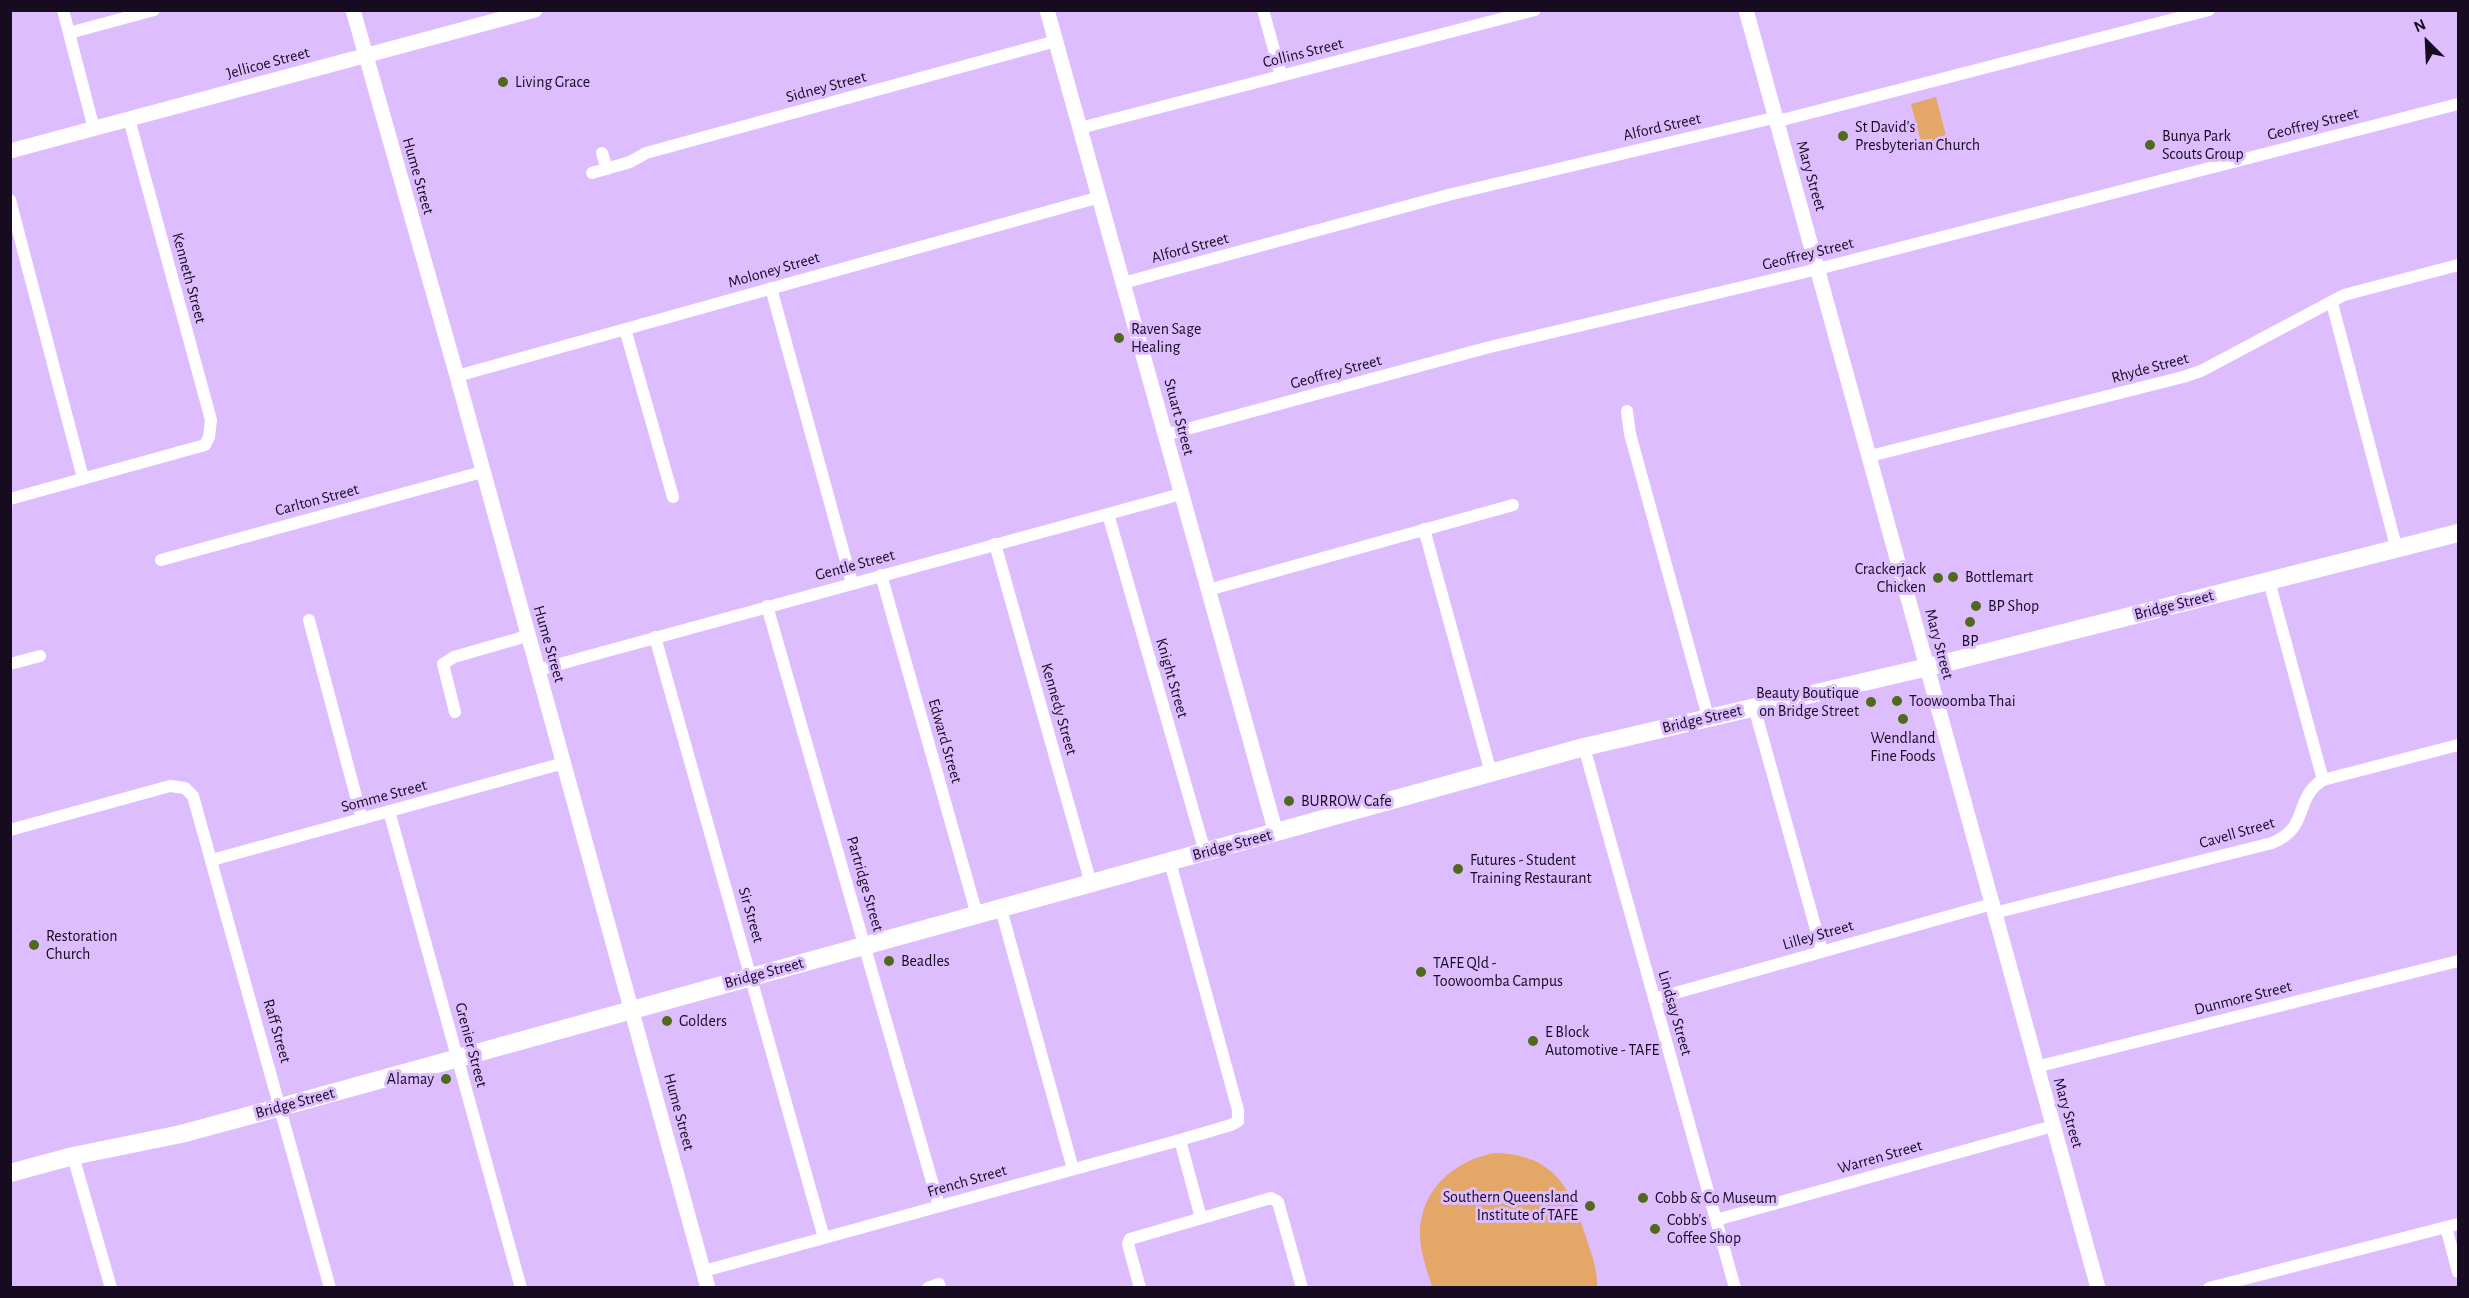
<!DOCTYPE html>
<style>
body{margin:0}
#map{position:relative;width:2469px;height:1298px;overflow:hidden;background:#ddbdfe;font-family:"Alegreya Sans",sans-serif}
canvas{display:block}
.frame{position:absolute;inset:0;border:12px solid #170b22;pointer-events:none}
.north{position:absolute;left:2397px;top:12px;width:60px;height:60px;-webkit-text-stroke:4px #ddbdfe;paint-order:stroke;rotate:336deg;font-size:16px;font-weight:700;line-height:24px;text-align:center;color:#170b22}
.north::after{content:'';display:block;margin:auto;width:21px;height:27px;background:#170b22;clip-path:polygon(50% 0,100% 100%,50% 72%,0 100%)}
</style>
<div id="map">
<canvas width="2469" height="1298"></canvas>
<div class="frame"></div>
<div class="north">N</div>
</div>
<script>
const c = document.querySelector('canvas').getContext('2d');
c.lineJoin = 'round';
function fillPath(path, color) {
  c.fillStyle = color;
  c.fill(path, 'evenodd');
}
function trace(path, color, width, dash) {
  c.strokeStyle = color;
  c.lineWidth = width;
  c.lineCap = dash ? 'butt' : 'round';
  c.setLineDash(dash || []);
  c.stroke(path);
}
function drawText(font, color, halo, rows, align = 'center') {
  c.font = font + ' "Alegreya Sans",sans-serif';
  c.lineWidth = 6;
  c.setLineDash([]);
  c.textBaseline = 'middle';
  c.strokeStyle = halo;
  c.fillStyle = color;
  for (const [text, x, y, turn = 0] of rows) {
    c.save();
    c.translate(x, y);
    c.rotate((+turn || 0) * Math.PI / 180);
    c.textAlign = isNaN(turn) ? turn : align;
    if (halo) c.strokeText(text, 0, 0);
    c.fillText(text, 0, 0);
    c.restore();
  }
}
fillPath(new Path2D(`
 M 1936,97 L 1949,147 L 1924,153 L 1911,104 Z
 M 1495,1153 C 1554,1155 1570,1186 1586,1237 C 1591,1253 1598,1270 1597,1287 L 1432,1287 C 1428,1272 1421,1255 1420,1238 C 1418,1192 1452,1161 1495,1153 Z`), '#e3a767');
trace(new Path2D(`
 M 63,10 L 94,129
 M 1263,10 L 1281,75
 M 69,33 L 154,10
 M 1080,128 L 1535,10
 M 602,153 L 607,169
 M 592,173 L 630,162 L 646,153 L 1056,41
 M 10,200 L 83,478
 M 1123,283 L 1448,195 L 1769,119 L 1786,119 L 2209,10
 M 771,288 L 852,583
 M 2332,303 L 2397,550
 M 625,329 L 673,497
 M 457,376 L 1100,197
 M 1627,411 L 1630,434 L 1708,717
 M 1165,435 L 1486,348 L 1818,269 L 2458,104
 M 1870,456 L 2183,377 L 2201,371 L 2344,295 L 2458,265
 M 10,499 L 205,445 L 209,437 L 211,420 L 129,119
 M 1108,514 L 1205,852
 M 1424,529 L 1491,773
 M 995,544 L 1091,884
 M 161,560 L 482,472
 M 881,575 L 977,915
 M 2269,581 L 2323,780
 M 1208,590 L 1513,505
 M 767,606 L 939,1206
 M 309,620 L 362,819
 M 655,637 L 824,1238
 M 10,664 L 40,656
 M 538,670 L 1181,494
 M 1754,707 L 1822,951
 M 455,712 L 443,664 L 454,657 L 527,636
 M 1584,747 L 1735,1288
 M 389,811 L 521,1288
 M 10,830 L 170,786 L 185,788 L 193,796 L 330,1288
 M 212,860 L 564,763
 M 1001,909 L 1073,1169
 M 1994,913 L 2272,843 C 2311,827 2293,798 2323,780 L 2458,745
 M 1654,999 L 1992,904
 M 2036,1067 L 2458,961
 M 1180,1140 L 1201,1218
 M 73,1156 L 111,1288
 M 1716,1220 L 2053,1126
 M 2446,1227 L 2458,1272
 M 704,1271 L 1180,1140 L 1231,1125 L 1238,1121 L 1238,1110 L 1170,862
 M 928,1288 L 939,1284 L 940,1288
 M 1140,1288 L 1128,1244 L 1130,1239 L 1271,1198 L 1278,1202 L 1302,1288
 M 2209,1288 L 2458,1224`), '#fff', 12);
trace(new Path2D(`
 M 353,10 L 457,376 L 708,1288
 M 1047,10 L 1276,833
 M 1746,10 L 2098,1288
 M 10,151 L 535,10`), '#fff', 15);
trace(new Path2D(`
 M 10,1173 L 73,1156 L 181,1134 L 281,1107 L 1584,747 L 1941,664 L 2458,533`), '#fff', 18);
for (const [x, y, r, color] of [
 [503,82,6,"#4f6a1d"],
 [1843,136,6,"#4f6a1d"],
 [2150,145,6,"#4f6a1d"],
 [1119,338,6,"#4f6a1d"],
 [1953,577,6,"#4f6a1d"],
 [1938,578,6,"#4f6a1d"],
 [1976,606,6,"#4f6a1d"],
 [1970,622,6,"#4f6a1d"],
 [1897,701,6,"#4f6a1d"],
 [1871,702,6,"#4f6a1d"],
 [1903,719,6,"#4f6a1d"],
 [1289,801,6,"#4f6a1d"],
 [1458,869,6,"#4f6a1d"],
 [34,945,6,"#4f6a1d"],
 [889,961,6,"#4f6a1d"],
 [1421,972,6,"#4f6a1d"],
 [667,1021,6,"#4f6a1d"],
 [1533,1041,6,"#4f6a1d"],
 [446,1079,6,"#4f6a1d"],
 [1643,1198,6,"#4f6a1d"],
 [1590,1206,6,"#4f6a1d"],
 [1655,1229,6,"#4f6a1d"]
]) {
  const dot = new Path2D();
  dot.arc(x, y, r, 0, 2 * Math.PI);
  c.fillStyle = color;
  c.fill(dot);
  trace(dot, '#ddbdfe', 2);
}
drawText('16px', '#170b22', '#ddbdfe', [
 ["Collins Street",1303,53,-14],
 ["Jellicoe Street",268,63,-15],
 ["Sidney Street",826,87,-15],
 ["Geoffrey Street",2313,124,-14],
 ["Alford Street",1662,127,-13],
 ["Hume Street",418,176,74],
 ["Mary Street",1811,176,74],
 ["Alford Street",1190,248,-15],
 ["Geoffrey Street",1808,254,-14],
 ["Moloney Street",774,270,-16],
 ["Kenneth Street",189,278,75],
 ["Rhyde Street",2150,368,-15],
 ["Geoffrey Street",1336,372,-15],
 ["Stuart Street",1179,417,75],
 ["Carlton Street",317,500,-15],
 ["Gentle Street",855,565,-15],
 ["Bridge Street",2174,605,-14],
 ["Hume Street",549,644,74],
 ["Mary Street",1939,644,75],
 ["Knight Street",1172,678,74],
 ["Kennedy Street",1059,709,74],
 ["Bridge Street",1702,719,-13],
 ["Edward Street",945,741,74],
 ["Somme Street",384,796,-15],
 ["Cavell Street",2237,833,-16],
 ["Bridge Street",1232,845,-15],
 ["Partridge Street",865,884,74],
 ["Sir Street",751,915,74],
 ["Lilley Street",1818,935,-16],
 ["Bridge Street",764,973,-15],
 ["Dunmore Street",2243,998,-14],
 ["Lindsay Street",1675,1013,74],
 ["Raff Street",277,1031,74],
 ["Grenier Street",471,1045,75],
 ["Bridge Street",295,1103,-15],
 ["Hume Street",679,1112,75],
 ["Mary Street",2068,1113,74],
 ["Warren Street",1880,1157,-16],
 ["French Street",967,1181,-16]
]);
drawText('16px', '#170b22', '#ddbdfe', [
 ["Living Grace",515,82],
 ["St David's",1855,127],
 ["Presbyterian Church",1855,145],
 ["Bunya Park",2162,136],
 ["Scouts Group",2162,154],
 ["Raven Sage",1131,329],
 ["Healing",1131,347],
 ["Crackerjack",1926,569,"right"],
 ["Chicken",1926,587,"right"],
 ["Bottlemart",1965,577],
 ["BP Shop",1988,606],
 ["BP",1970,641,"center"],
 ["Beauty Boutique",1859,693,"right"],
 ["on Bridge Street",1859,711,"right"],
 ["Toowoomba Thai",1909,701],
 ["Wendland",1903,738,"center"],
 ["Fine Foods",1903,756,"center"],
 ["BURROW Cafe",1301,801],
 ["Futures - Student",1470,860],
 ["Training Restaurant",1470,878],
 ["Restoration",46,936],
 ["Church",46,954],
 ["Beadles",901,961],
 ["TAFE Qld -",1433,963],
 ["Toowoomba Campus",1433,981],
 ["Golders",679,1021],
 ["E Block",1545,1032],
 ["Automotive - TAFE",1545,1050],
 ["Alamay",434,1079,"right"],
 ["Southern Queensland",1578,1197,"right"],
 ["Institute of TAFE",1578,1215,"right"],
 ["Cobb & Co Museum",1655,1198],
 ["Cobb's",1667,1220],
 ["Coffee Shop",1667,1238]
], 'left');
</script>
